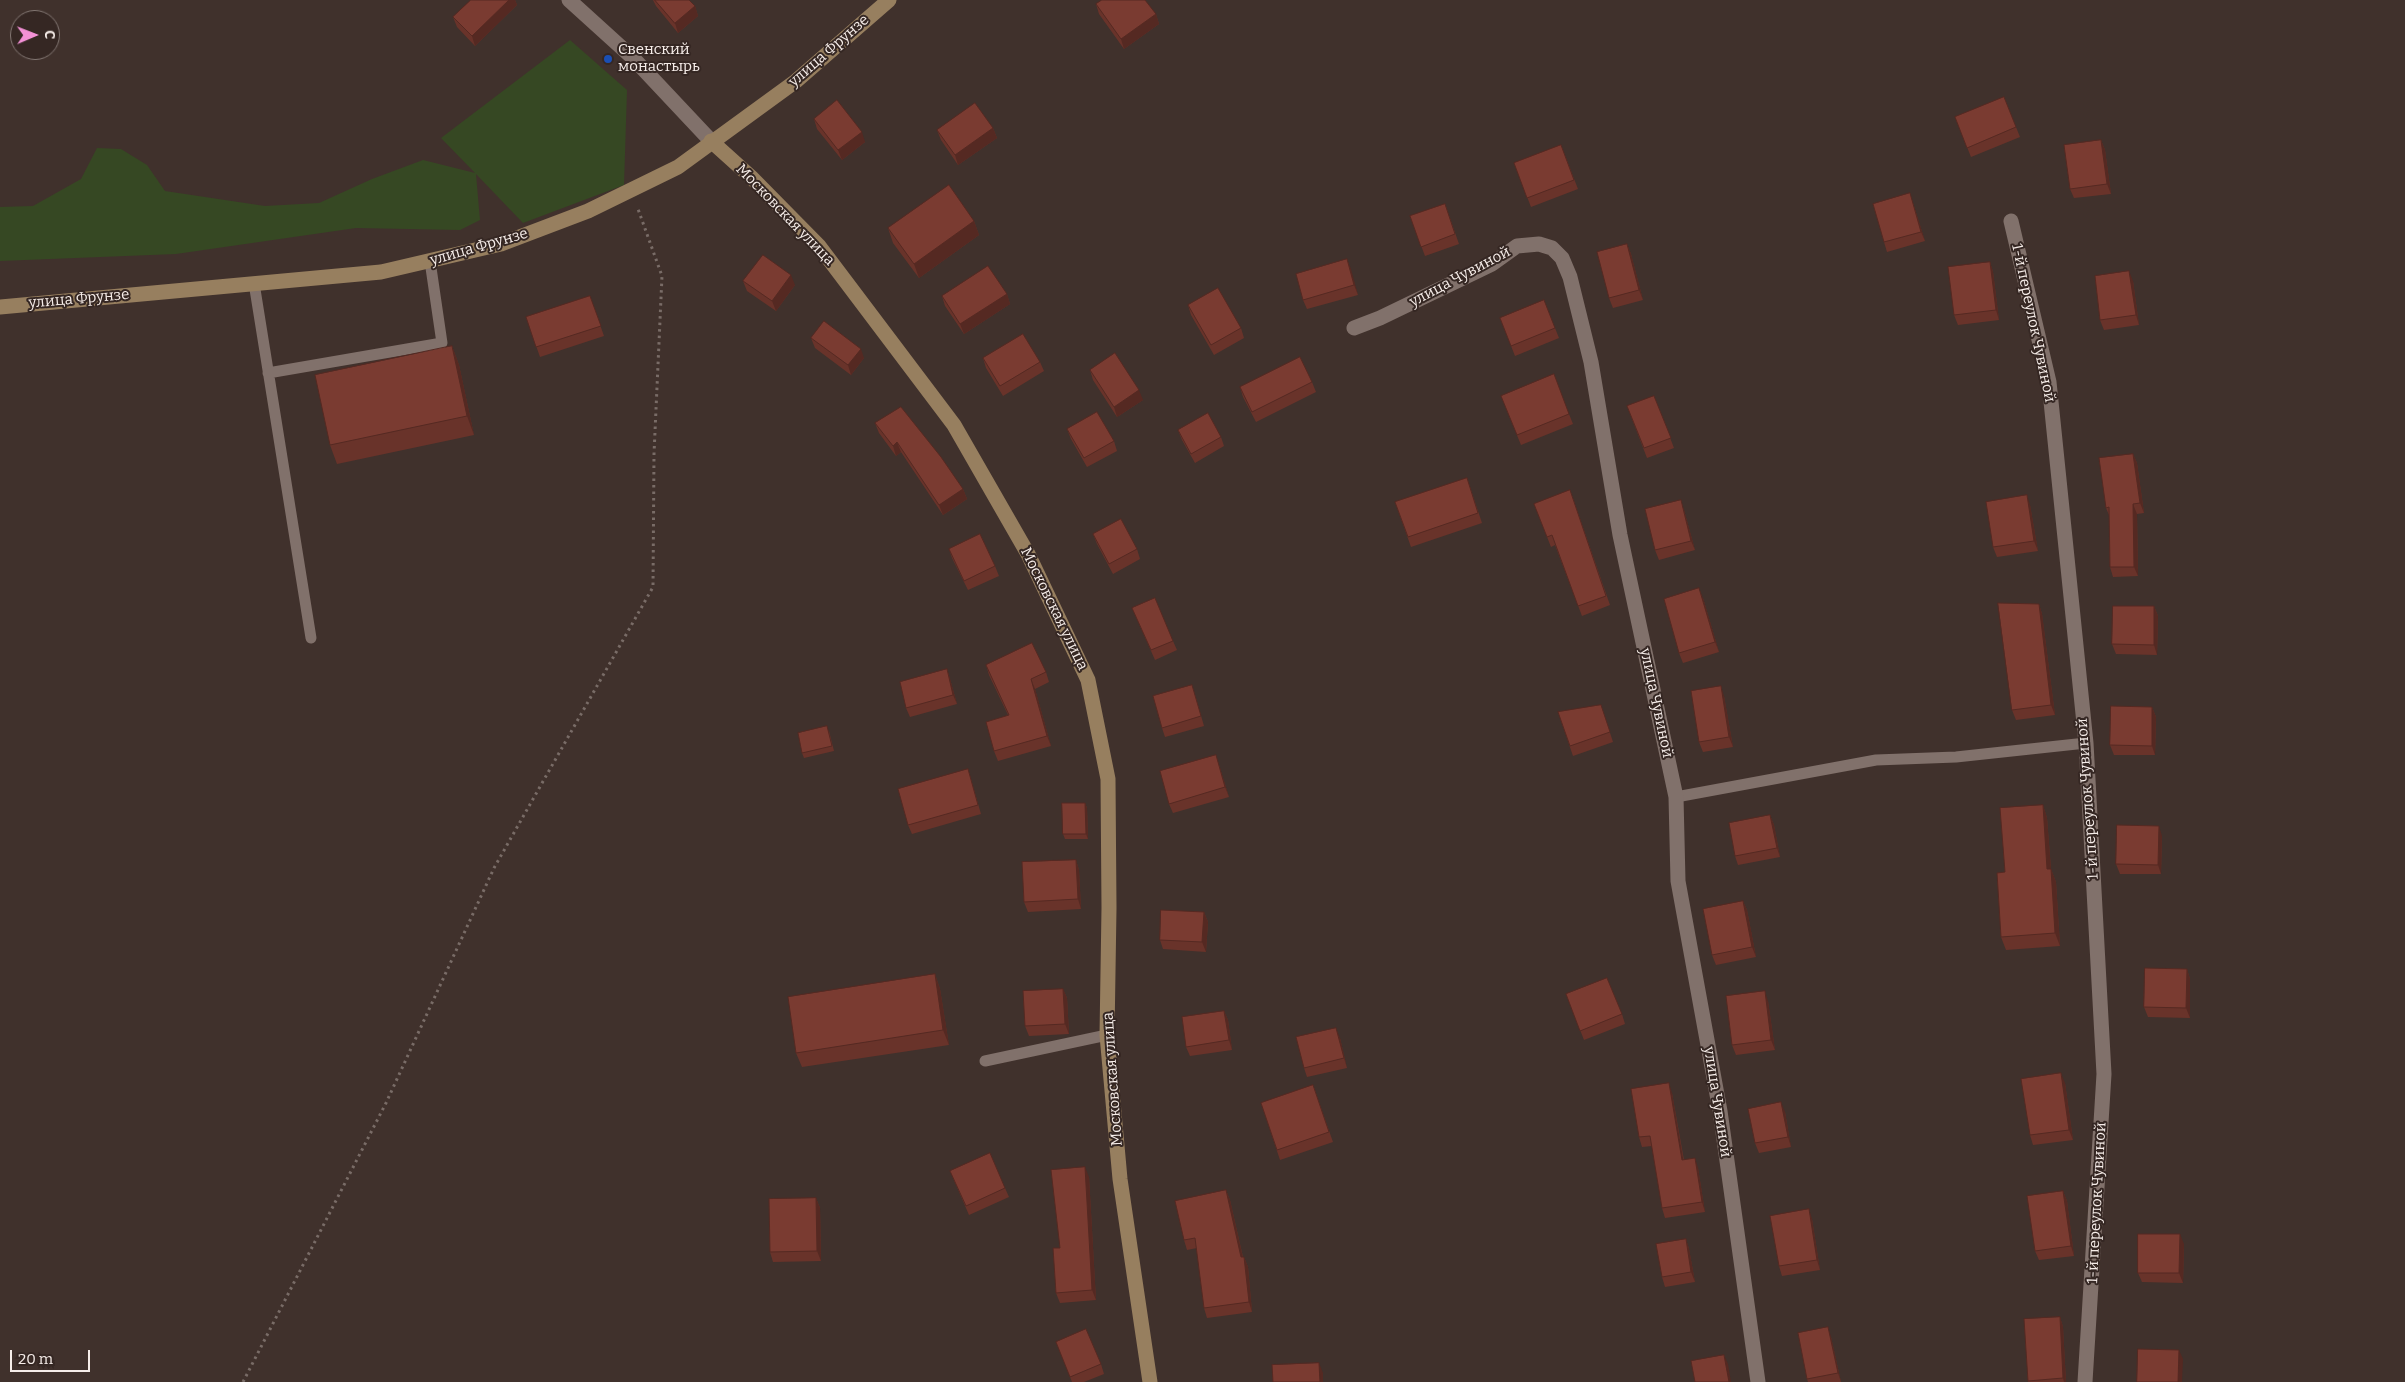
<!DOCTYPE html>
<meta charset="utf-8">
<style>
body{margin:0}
#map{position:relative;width:2405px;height:1382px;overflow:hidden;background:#40312c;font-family:Bitter,serif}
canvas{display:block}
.north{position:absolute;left:10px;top:10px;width:50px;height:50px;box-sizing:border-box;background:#352723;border:1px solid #827672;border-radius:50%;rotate:89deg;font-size:14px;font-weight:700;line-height:20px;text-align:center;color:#f6ede9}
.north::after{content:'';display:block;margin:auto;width:18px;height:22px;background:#f391d6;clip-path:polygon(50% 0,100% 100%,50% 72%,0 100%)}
.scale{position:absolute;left:10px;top:1350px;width:80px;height:22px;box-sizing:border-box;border:2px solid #f6ede9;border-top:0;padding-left:6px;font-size:15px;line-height:18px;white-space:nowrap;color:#f6ede9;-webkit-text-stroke:4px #352723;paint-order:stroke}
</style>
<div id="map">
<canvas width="2405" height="1382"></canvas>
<div class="north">С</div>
<div class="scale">20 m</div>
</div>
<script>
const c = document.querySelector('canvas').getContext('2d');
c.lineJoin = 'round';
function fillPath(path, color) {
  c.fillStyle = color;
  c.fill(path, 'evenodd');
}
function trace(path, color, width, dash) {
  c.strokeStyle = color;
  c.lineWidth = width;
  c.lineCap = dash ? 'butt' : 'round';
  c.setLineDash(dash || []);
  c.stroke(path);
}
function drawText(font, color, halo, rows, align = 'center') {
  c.font = font + ' Bitter,serif';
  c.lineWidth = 4;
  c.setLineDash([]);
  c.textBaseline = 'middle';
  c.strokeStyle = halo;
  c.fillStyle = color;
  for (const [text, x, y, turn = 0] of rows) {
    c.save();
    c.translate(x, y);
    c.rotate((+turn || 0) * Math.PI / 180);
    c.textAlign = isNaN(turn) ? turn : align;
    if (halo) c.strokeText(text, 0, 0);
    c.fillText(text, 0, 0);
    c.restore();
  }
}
fillPath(new Path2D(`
 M 570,40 L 627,90 L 624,185 L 523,223 L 476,174 L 480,220 L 460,230 L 356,228 L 176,254 L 0,261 L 0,207 L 33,206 L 81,179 L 97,148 L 121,149 L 147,165 L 165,191 L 265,206 L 319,203 L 372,179 L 423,160 L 475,173 L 441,138 Z`), '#364823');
trace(new Path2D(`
 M 243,1382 L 386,1103 L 494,868 L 653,587 L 654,454 L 662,276 L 638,209`), '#796c67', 3, [2.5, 4]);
trace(new Path2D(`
 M 254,283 L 311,638
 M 268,373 L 442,343 L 430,261
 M 1676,797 L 1876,760 L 1956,757 L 2086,743
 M 985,1061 L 1107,1035`), '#81716b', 11);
trace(new Path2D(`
 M 569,0 L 633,58 L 711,141
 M 2011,221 L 2049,382 L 2086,743 L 2104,1074 L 2085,1382
 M 1354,328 L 1380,318 L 1492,264 L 1517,246 L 1539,244 L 1552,248 L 1562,258 L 1570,277 L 1591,362 L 1620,535 L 1676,797 L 1678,881 L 1720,1111 L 1758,1382`), '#81716b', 15);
trace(new Path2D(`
 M 711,141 L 751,177 L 819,246 L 954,425 L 1028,554 L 1088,680 L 1108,779 L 1109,908 L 1107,1035 L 1120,1179 L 1150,1382
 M 0,307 L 381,272 L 501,244 L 588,211 L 678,167 L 796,81 L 889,0`), '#977f5f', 15);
fillPath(new Path2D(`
 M 471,0 L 515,0 L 517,5 L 475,46 L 457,27 L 453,17 Z
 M 653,0 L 689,0 L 695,6 L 698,16 L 678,33 L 656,6 Z
 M 1096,4 L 1156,14 L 1159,24 L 1124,49 L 1099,14 Z
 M 2004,97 L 2020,137 L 1971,157 L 1955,117 Z
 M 814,119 L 865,142 L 842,160 L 817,129 Z
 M 993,128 L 997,138 L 958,165 L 941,140 L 937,130 Z
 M 2101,140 L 2105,150 L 2111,194 L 2074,198 L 2070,189 Z
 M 1561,145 L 1578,189 L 1531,207 L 1514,163 Z
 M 1913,203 L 1925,241 L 1887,252 L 1884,242 Z
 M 1445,204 L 1459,244 L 1425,256 L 1410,216 Z
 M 974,221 L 979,235 L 919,278 L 893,243 L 888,228 Z
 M 1627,244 L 1631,254 L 1643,300 L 1613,308 L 1609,298 Z
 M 1347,259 L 1358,295 L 1307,309 L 1303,300 Z
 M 1990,262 L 1993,272 L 1999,320 L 1958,325 L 1954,315 Z
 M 743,281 L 795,285 L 776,311 L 747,291 Z
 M 2133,281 L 2139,325 L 2104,330 L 2100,320 Z
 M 1007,294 L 1010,304 L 964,334 L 945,306 L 942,296 Z
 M 590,296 L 604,336 L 540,357 L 526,317 Z
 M 1188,305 L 1241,328 L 1244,338 L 1214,355 L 1191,315 Z
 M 1500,318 L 1555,328 L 1559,338 L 1515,356 Z
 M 811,338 L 864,358 L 851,375 L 815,348 Z
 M 452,346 L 459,365 L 474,435 L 337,464 L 330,445 Z
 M 983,358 L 1040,362 L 1044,371 L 1003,396 L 986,368 Z
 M 1090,370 L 1143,400 L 1117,417 L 1093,380 Z
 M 1312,382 L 1316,392 L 1256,422 L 1243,397 L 1240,387 Z
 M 1654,396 L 1674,448 L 1647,458 L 1627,406 Z
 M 1505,406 L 1569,414 L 1573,424 L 1521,445 Z
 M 875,423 L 963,489 L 967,499 L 943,515 L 901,452 L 896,456 L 879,433 Z
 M 1067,429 L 1114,441 L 1117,451 L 1087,467 L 1071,439 Z
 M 1178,430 L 1221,437 L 1224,446 L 1195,463 L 1182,440 Z
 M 2133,454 L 2137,463 L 2144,513 L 2137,514 L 2138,576 L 2113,577 L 2110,567 L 2109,515 L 2106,508 Z
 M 1467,478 L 1482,523 L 1411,547 L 1395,502 Z
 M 1570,490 L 1610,605 L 1582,616 L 1555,545 L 1551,547 L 1534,504 Z
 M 2030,505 L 2038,551 L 1997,557 L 1993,547 Z
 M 1684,510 L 1695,550 L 1659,560 L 1655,550 Z
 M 1093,534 L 1137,549 L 1140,559 L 1113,574 L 1097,544 Z
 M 949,549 L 995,566 L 999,576 L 968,590 L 952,558 Z
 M 1703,598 L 1719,652 L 1683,663 L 1679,653 Z
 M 2039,604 L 2042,614 L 2055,715 L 2016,720 L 2012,710 Z
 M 2154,606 L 2158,616 L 2157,655 L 2116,654 L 2112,644 Z
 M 1132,608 L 1173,641 L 1177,650 L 1155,660 Z
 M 986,665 L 1046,672 L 1049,682 L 1035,689 L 1051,746 L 998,761 L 994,751 L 1008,715 L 989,675 Z
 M 947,669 L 950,679 L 957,704 L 910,717 L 906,708 Z
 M 1195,695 L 1204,726 L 1165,737 L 1162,728 Z
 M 1724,696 L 1733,747 L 1703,752 L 1699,742 Z
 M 1601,705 L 1613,742 L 1573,756 L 1558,712 Z
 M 2152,707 L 2156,717 L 2155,755 L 2114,755 L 2110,745 Z
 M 829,731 L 834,751 L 804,758 L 802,753 Z
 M 1219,765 L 1229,797 L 1173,813 L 1169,804 Z
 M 968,769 L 981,814 L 912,834 L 908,825 Z
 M 1085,803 L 1087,808 L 1088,839 L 1065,839 L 1063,834 Z
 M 2043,805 L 2047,818 L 2051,869 L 2056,882 L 2060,946 L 2006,950 L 2001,937 L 2005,872 Z
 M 1770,815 L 1774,825 L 1780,857 L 1738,865 L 1735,856 Z
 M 2162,836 L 2161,874 L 2120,874 L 2116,864 Z
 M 1076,860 L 1079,870 L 1081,909 L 1028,912 L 1024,902 Z
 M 1743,901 L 1747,910 L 1756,957 L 1716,965 L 1712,955 Z
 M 1204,912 L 1208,922 L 1206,952 L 1163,949 L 1160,940 Z
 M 2187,969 L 2190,979 L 2190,1018 L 2148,1017 L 2144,1007 Z
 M 935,974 L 940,989 L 949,1045 L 802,1067 L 796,1053 Z
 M 1063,989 L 1067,998 L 1069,1034 L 1029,1036 L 1025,1026 Z
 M 1566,994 L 1622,1014 L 1625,1024 L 1584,1040 Z
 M 1768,1001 L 1775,1050 L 1736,1055 L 1732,1045 Z
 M 1224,1011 L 1228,1020 L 1232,1050 L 1190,1056 L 1186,1047 Z
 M 1340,1038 L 1347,1068 L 1307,1077 L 1304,1068 Z
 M 2065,1083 L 2073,1140 L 2033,1145 L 2030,1135 Z
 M 1313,1085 L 1333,1142 L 1280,1160 L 1261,1103 Z
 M 1672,1093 L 1684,1160 L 1698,1168 L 1705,1212 L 1665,1218 L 1662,1208 L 1652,1146 L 1642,1147 L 1639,1137 Z
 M 1785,1112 L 1791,1147 L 1759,1153 L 1755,1143 Z
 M 950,1171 L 1005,1188 L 1009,1197 L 969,1215 Z
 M 1089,1177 L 1096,1300 L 1060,1303 L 1056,1293 L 1060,1248 Z
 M 1226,1190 L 1230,1200 L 1243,1257 L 1244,1257 L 1248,1267 L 1252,1312 L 1207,1318 L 1204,1308 L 1197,1248 L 1187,1250 L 1184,1240 Z
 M 2063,1191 L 2067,1201 L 2074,1256 L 2039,1260 L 2035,1251 Z
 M 816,1198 L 820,1208 L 821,1261 L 773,1262 L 770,1252 Z
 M 1812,1219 L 1820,1270 L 1782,1276 L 1779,1266 Z
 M 1686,1239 L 1689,1249 L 1695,1282 L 1665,1287 L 1662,1277 Z
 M 2184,1244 L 2183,1283 L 2142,1282 L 2138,1273 Z
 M 2060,1317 L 2063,1327 L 2066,1382 L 2028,1382 L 2028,1381 Z
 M 1831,1337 L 1841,1382 L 1808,1382 L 1807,1379 Z
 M 1056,1342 L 1101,1364 L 1104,1374 L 1084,1382 L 1072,1382 Z`), '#69332a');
fillPath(new Path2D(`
 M 509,0 L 515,0 L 517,5 L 475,46 L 472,36 Z
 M 695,6 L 698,16 L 678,33 L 675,23 Z
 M 1156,14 L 1159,24 L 1124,49 L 1121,39 Z
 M 993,128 L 997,138 L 958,165 L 955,155 Z
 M 862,132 L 865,142 L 842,160 L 838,150 Z
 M 2101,140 L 2105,150 L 2111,194 L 2107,184 Z
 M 1910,193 L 1913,203 L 1925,241 L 1921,232 Z
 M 974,221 L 979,235 L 919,278 L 914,264 Z
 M 1627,244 L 1631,254 L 1643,300 L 1639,290 Z
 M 1347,259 L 1351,269 L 1358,295 L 1354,285 Z
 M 1990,262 L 1993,272 L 1999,320 L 1996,310 Z
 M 2129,271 L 2133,281 L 2139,325 L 2136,315 Z
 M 791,275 L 795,285 L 776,311 L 772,301 Z
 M 1007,294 L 1010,304 L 964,334 L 960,324 Z
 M 452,346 L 459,365 L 474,435 L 467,416 Z
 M 861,349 L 864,358 L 851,375 L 848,365 Z
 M 1139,390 L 1143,400 L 1117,417 L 1114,407 Z
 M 897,442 L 901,452 L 896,456 L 893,446 Z
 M 2133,454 L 2137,463 L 2144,513 L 2140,503 Z
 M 963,489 L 967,499 L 943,515 L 939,505 Z
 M 2027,495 L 2030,505 L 2038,551 L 2034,541 Z
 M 1681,500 L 1684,510 L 1695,550 L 1691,541 Z
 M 2133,504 L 2137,514 L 2138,576 L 2134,567 Z
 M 1699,588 L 1703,598 L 1719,652 L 1715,642 Z
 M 2039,604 L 2042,614 L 2055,715 L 2051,705 Z
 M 2154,606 L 2158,616 L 2157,655 L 2154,645 Z
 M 947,669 L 950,679 L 957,704 L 953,695 Z
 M 1031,679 L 1035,689 L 1051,746 L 1047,736 Z
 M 1721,686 L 1724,696 L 1733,747 L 1729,737 Z
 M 2152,707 L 2156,717 L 2155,755 L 2152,746 Z
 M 1216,755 L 1219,765 L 1229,797 L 1225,787 Z
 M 1085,803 L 1087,808 L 1088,839 L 1086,834 Z
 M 2043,805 L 2047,818 L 2052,882 L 2047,869 Z
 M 1770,815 L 1774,825 L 1780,857 L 1777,848 Z
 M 2159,826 L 2162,836 L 2161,874 L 2158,865 Z
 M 1076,860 L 1079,870 L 1081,909 L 1078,899 Z
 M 2051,869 L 2056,882 L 2060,946 L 2055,933 Z
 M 1743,901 L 1747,910 L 1756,957 L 1752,947 Z
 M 1204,912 L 1208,922 L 1206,952 L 1202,942 Z
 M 2187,969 L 2190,979 L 2190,1018 L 2186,1008 Z
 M 935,974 L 940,989 L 949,1045 L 943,1030 Z
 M 1063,989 L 1067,998 L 1069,1034 L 1065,1024 Z
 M 1765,991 L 1768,1001 L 1775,1050 L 1771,1040 Z
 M 1224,1011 L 1228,1020 L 1232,1050 L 1229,1040 Z
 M 1336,1028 L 1340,1038 L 1347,1068 L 1344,1058 Z
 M 2061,1073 L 2065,1083 L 2073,1140 L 2069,1130 Z
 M 1669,1083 L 1672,1093 L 1685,1170 L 1682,1160 Z
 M 1781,1102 L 1785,1112 L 1791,1147 L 1788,1137 Z
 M 1695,1158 L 1698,1168 L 1705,1212 L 1702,1202 Z
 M 1085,1167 L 1089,1177 L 1096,1300 L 1092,1290 Z
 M 1226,1190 L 1230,1200 L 1245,1267 L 1241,1257 Z
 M 2063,1191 L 2067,1201 L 2074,1256 L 2071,1246 Z
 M 816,1198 L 820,1208 L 821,1261 L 817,1251 Z
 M 1809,1209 L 1812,1219 L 1820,1270 L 1817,1260 Z
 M 2180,1234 L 2184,1244 L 2183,1283 L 2179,1273 Z
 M 1686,1239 L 1689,1249 L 1695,1282 L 1691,1272 Z
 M 1244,1257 L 1248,1267 L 1252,1312 L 1249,1302 Z
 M 2060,1317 L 2063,1327 L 2066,1382 L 2064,1382 L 2063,1378 Z
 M 1828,1327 L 1831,1337 L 1841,1382 L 1838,1373 Z
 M 2179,1350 L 2183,1359 L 2182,1382 L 2178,1382 Z
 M 1724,1355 L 1728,1364 L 1731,1382 L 1729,1382 Z
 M 1319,1363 L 1323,1373 L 1323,1382 L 1320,1382 Z`), '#552922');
const building = new Path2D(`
 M 471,0 L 509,0 L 472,36 L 453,17 Z
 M 655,0 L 689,0 L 695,6 L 675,23 Z
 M 1102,0 L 1145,0 L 1156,14 L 1121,39 L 1096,4 Z
 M 2004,97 L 2016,127 L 1967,148 L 1955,117 Z
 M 837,100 L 862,132 L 838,150 L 814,119 Z
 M 975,103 L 993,128 L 955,155 L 937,130 Z
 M 2101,140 L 2107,184 L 2070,189 L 2064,145 Z
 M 1561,145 L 1574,180 L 1527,198 L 1514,163 Z
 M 949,185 L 974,221 L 914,264 L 888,228 Z
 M 1910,193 L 1921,232 L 1884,242 L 1873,204 Z
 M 1445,204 L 1455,234 L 1421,247 L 1410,216 Z
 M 1627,244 L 1639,290 L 1609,298 L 1597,252 Z
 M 763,255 L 791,275 L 772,301 L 743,281 Z
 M 1347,259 L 1354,285 L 1303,300 L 1296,274 Z
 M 1990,262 L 1996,310 L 1954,315 L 1948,267 Z
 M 988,266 L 1007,294 L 960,324 L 942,296 Z
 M 2129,271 L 2136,315 L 2100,320 L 2095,276 Z
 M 1218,288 L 1241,328 L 1211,345 L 1188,305 Z
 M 590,296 L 601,326 L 536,347 L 526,317 Z
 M 1544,300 L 1555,328 L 1511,346 L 1500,318 Z
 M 824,321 L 861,349 L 848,365 L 811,338 Z
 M 1023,334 L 1040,362 L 1000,386 L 983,358 Z
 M 452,346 L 467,416 L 330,445 L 315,375 Z
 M 1115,353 L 1139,390 L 1114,407 L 1090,370 Z
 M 1300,357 L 1312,382 L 1252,412 L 1240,387 Z
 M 1554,374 L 1569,414 L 1517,435 L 1501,396 Z
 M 1654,396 L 1671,438 L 1644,448 L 1627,406 Z
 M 901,407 L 941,457 L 963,489 L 939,505 L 897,442 L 893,446 L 875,423 Z
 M 1097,412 L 1114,441 L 1084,458 L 1067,429 Z
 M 1208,413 L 1221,437 L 1191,454 L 1178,430 Z
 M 2133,454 L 2140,503 L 2133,504 L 2134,567 L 2110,567 L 2109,507 L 2106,508 L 2099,458 Z
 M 1467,478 L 1478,513 L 1408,537 L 1395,502 Z
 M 1570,490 L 1606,596 L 1578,606 L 1552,535 L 1547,537 L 1534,504 Z
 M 2027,495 L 2034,541 L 1993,547 L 1986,502 Z
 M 1681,500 L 1691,541 L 1655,550 L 1645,509 Z
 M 1121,519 L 1137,549 L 1109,564 L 1093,534 Z
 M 980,534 L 995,566 L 964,581 L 949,549 Z
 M 1699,588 L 1715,642 L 1679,653 L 1664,599 Z
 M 1155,598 L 1173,641 L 1151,650 L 1132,608 Z
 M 1998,603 L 2039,604 L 2051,705 L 2012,710 Z
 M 2113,606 L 2154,606 L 2154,645 L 2112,644 Z
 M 1032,643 L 1046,672 L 1031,679 L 1047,736 L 994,751 L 986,722 L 1009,715 L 986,665 Z
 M 947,669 L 953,695 L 906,708 L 900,682 Z
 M 1192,685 L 1201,716 L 1162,728 L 1153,696 Z
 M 1721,686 L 1729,737 L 1699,742 L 1691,691 Z
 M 1601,705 L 1610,732 L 1570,746 L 1558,712 Z
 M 2111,706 L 2152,707 L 2152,746 L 2110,745 Z
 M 827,726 L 832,746 L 802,753 L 798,733 Z
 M 1216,755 L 1225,787 L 1169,804 L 1160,771 Z
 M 968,769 L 978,805 L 908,825 L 898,789 Z
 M 1062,803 L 1085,803 L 1086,834 L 1063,834 Z
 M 2043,805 L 2047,869 L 2051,869 L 2055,933 L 2001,937 L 1997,873 L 2005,872 L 2000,808 Z
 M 1770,815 L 1777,848 L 1735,856 L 1729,823 Z
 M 2117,825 L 2159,826 L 2158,865 L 2116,864 Z
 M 1076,860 L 1078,899 L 1024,902 L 1022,862 Z
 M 1743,901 L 1752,947 L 1712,955 L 1703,909 Z
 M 1161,910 L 1204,912 L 1202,942 L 1160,940 Z
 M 2145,968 L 2187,969 L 2186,1008 L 2144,1007 Z
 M 935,974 L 943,1030 L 796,1053 L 788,997 Z
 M 1607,978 L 1622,1014 L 1580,1031 L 1566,994 Z
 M 1063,989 L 1065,1024 L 1025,1026 L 1023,991 Z
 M 1765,991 L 1771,1040 L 1732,1045 L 1726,996 Z
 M 1224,1011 L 1229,1040 L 1186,1047 L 1182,1017 Z
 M 1336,1028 L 1344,1058 L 1304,1068 L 1296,1037 Z
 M 2061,1073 L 2069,1130 L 2030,1135 L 2021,1079 Z
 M 1669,1083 L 1682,1160 L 1695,1158 L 1702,1202 L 1662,1208 L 1650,1136 L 1639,1137 L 1631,1089 Z
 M 1313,1085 L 1329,1132 L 1277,1150 L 1261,1103 Z
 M 1781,1102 L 1788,1137 L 1755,1143 L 1748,1109 Z
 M 990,1153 L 1005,1188 L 966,1206 L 950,1171 Z
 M 1085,1167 L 1092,1290 L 1056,1293 L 1053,1248 L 1060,1248 L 1051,1170 Z
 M 1226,1190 L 1241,1257 L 1244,1257 L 1249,1302 L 1204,1308 L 1195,1238 L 1184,1240 L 1175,1201 Z
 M 2063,1191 L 2071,1246 L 2035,1251 L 2027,1196 Z
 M 816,1198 L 817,1251 L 770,1252 L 769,1199 Z
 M 1809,1209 L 1817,1260 L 1779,1266 L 1770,1216 Z
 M 2138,1234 L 2180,1234 L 2179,1273 L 2138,1273 Z
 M 1686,1239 L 1691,1272 L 1662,1277 L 1656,1244 Z
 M 2060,1317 L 2063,1378 L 2028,1381 L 2024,1319 Z
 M 1828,1327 L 1838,1373 L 1807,1379 L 1798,1333 Z
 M 1086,1329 L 1101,1364 L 1070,1377 L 1056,1342 Z
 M 2138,1349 L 2179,1350 L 2178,1382 L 2137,1382 Z
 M 1724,1355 L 1729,1382 L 1695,1382 L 1691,1361 Z
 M 1319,1363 L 1320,1382 L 1273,1382 L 1272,1365 Z`);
fillPath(building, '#7a3b31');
trace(building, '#552922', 1);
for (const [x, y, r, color] of [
 [608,59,5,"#1a4fb4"]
]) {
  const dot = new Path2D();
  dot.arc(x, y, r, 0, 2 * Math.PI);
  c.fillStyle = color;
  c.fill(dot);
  trace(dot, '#352723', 2);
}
drawText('15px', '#f6ede9', '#352723', [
 ["Свенский",618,50],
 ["монастырь",618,67]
], 'left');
drawText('15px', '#f6ede9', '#352723', [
 ["улица Фрунзе",829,51,-41],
 ["Московская улица",785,215,46],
 ["улица Фрунзе",479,247,-16],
 ["улица Чувиной",1460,277,-28],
 ["улица Фрунзе",79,299,-5],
 ["1-й переулок Чувиной",2033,323,78],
 ["Московская улица",1054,609,64],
 ["улица Чувиной",1656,703,78],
 ["1-й переулок Чувиной",2088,799,-94],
 ["Московская улица",1113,1079,-94],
 ["улица Чувиной",1717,1102,81],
 ["1-й переулок Чувиной",2097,1203,-87]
]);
</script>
